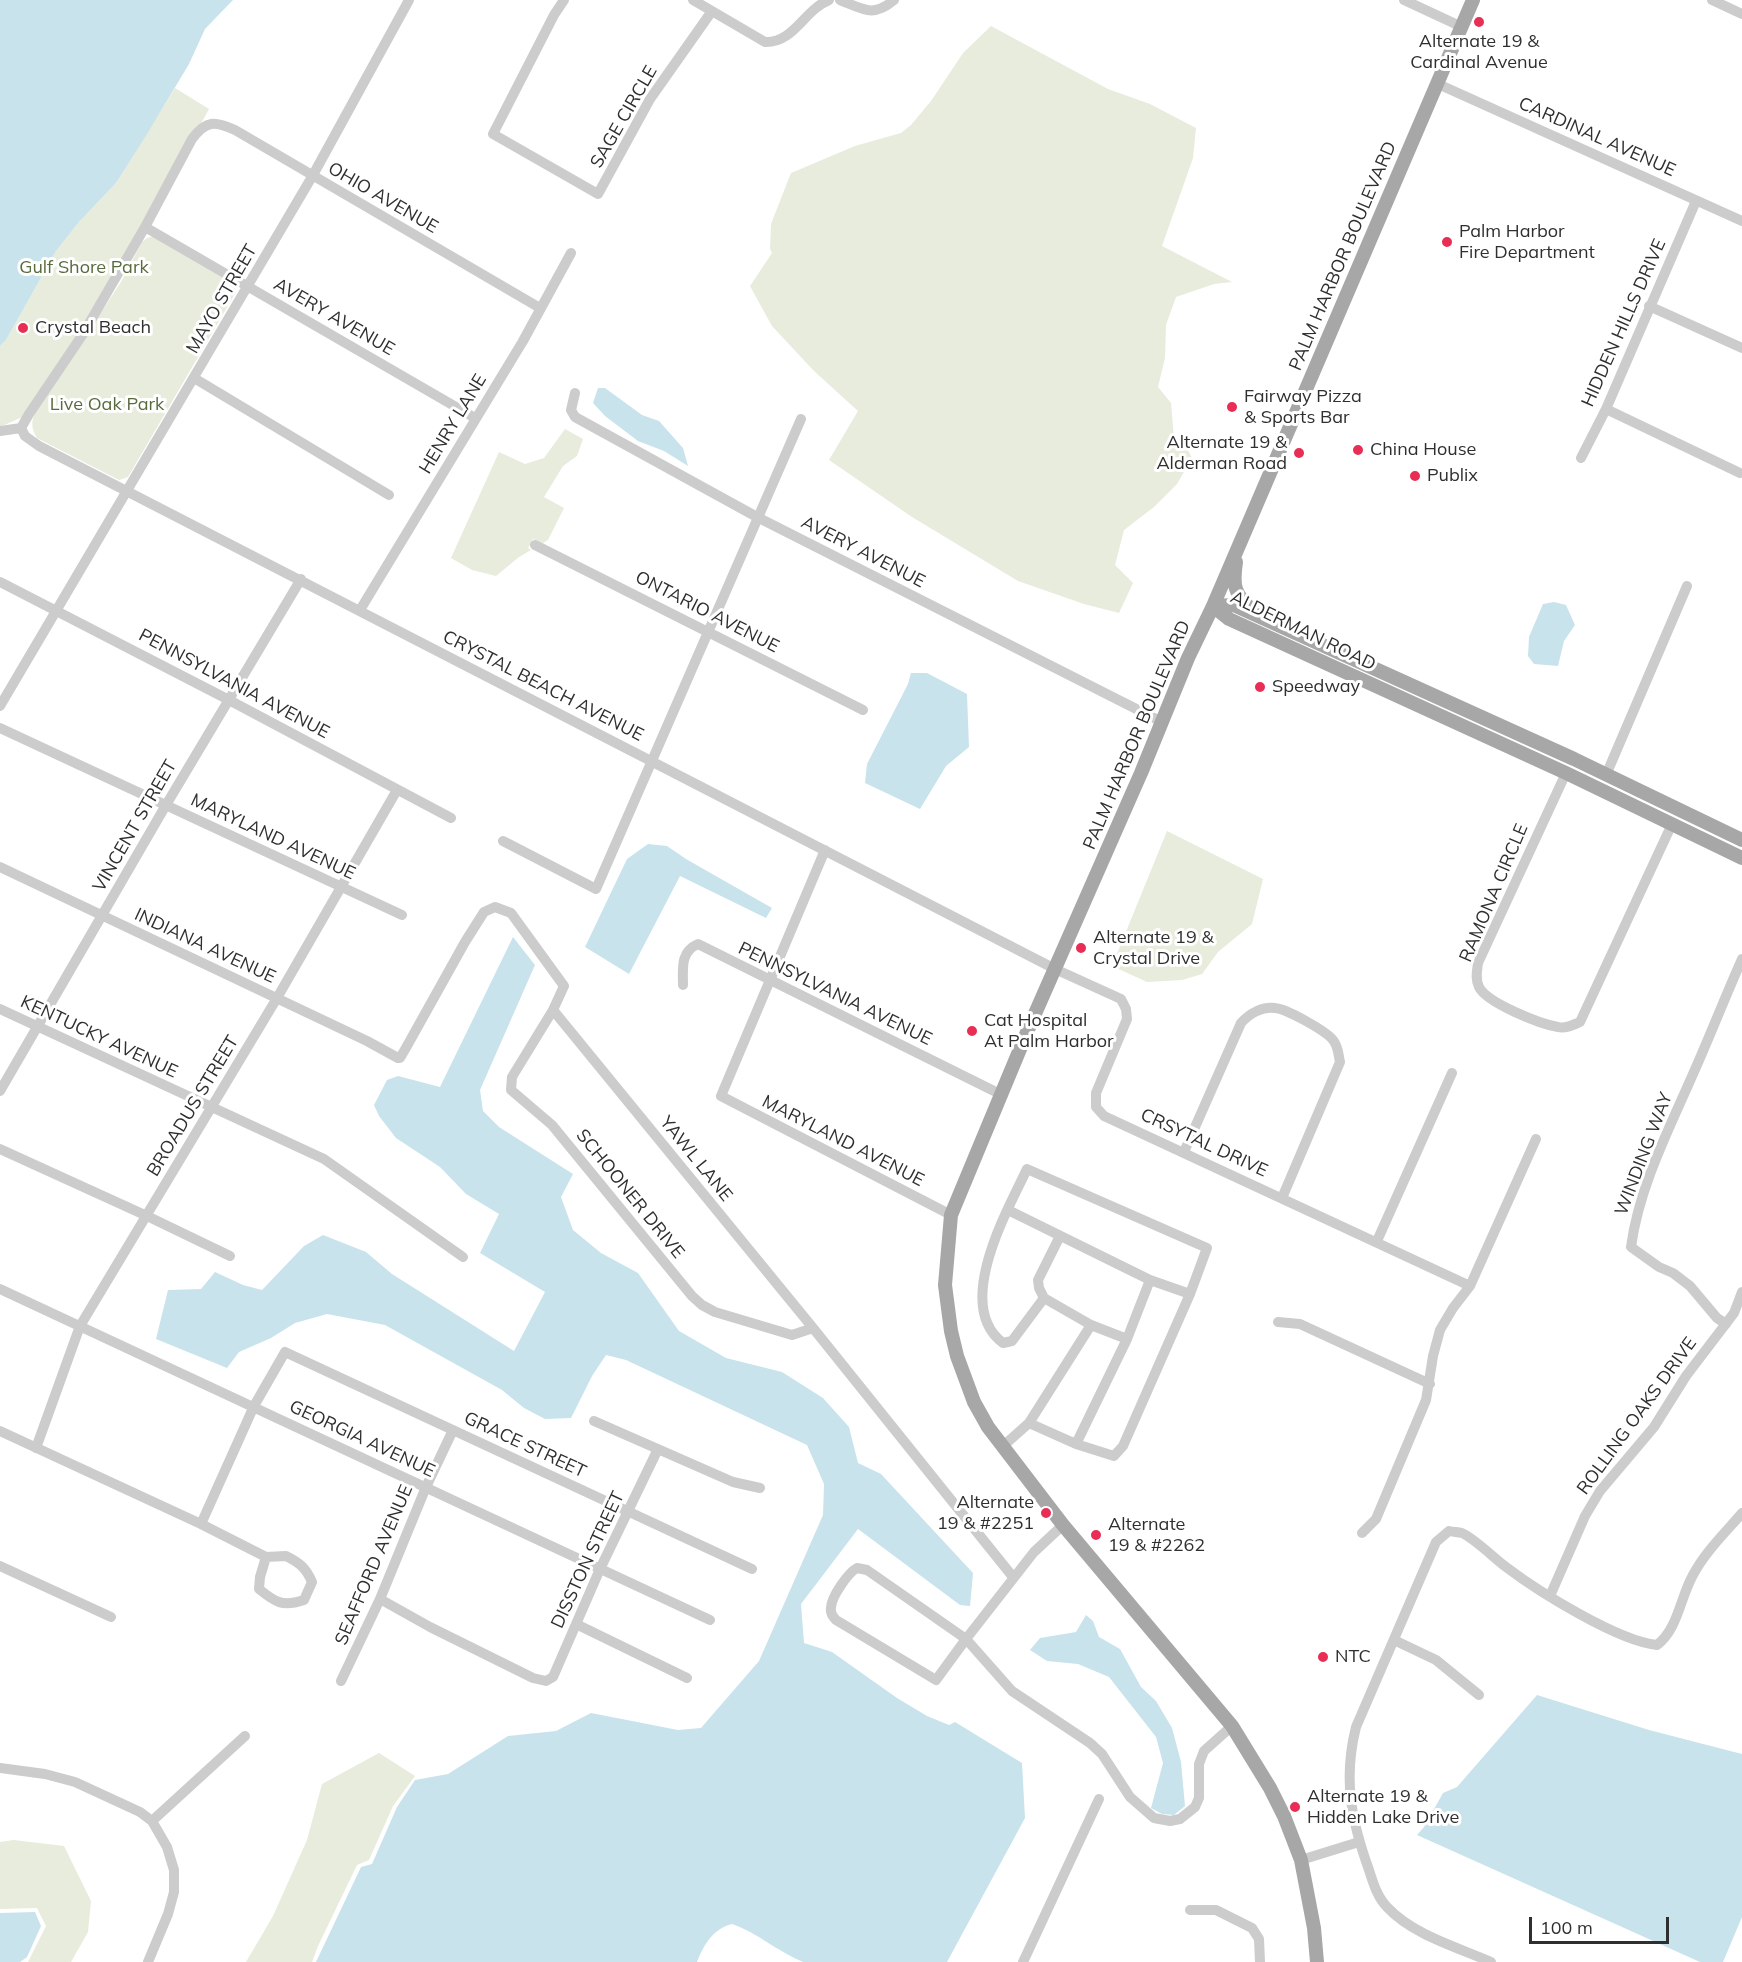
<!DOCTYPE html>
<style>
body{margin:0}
#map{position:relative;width:1742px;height:1962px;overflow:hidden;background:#fff;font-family:Mulish,sans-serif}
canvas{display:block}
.scale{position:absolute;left:1529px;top:1917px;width:140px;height:27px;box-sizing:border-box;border:3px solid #2f2f2f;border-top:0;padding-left:8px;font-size:18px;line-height:21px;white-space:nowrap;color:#2f2f2f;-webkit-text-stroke:4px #fff;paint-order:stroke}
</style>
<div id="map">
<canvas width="1742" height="1962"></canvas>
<div class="scale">100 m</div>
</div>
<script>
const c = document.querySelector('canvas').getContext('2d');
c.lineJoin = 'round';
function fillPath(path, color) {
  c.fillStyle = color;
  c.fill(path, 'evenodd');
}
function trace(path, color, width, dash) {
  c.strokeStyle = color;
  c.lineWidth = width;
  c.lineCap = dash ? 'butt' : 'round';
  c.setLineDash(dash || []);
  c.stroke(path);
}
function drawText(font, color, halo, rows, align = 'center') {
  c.font = font + ' Mulish,sans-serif';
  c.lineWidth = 6;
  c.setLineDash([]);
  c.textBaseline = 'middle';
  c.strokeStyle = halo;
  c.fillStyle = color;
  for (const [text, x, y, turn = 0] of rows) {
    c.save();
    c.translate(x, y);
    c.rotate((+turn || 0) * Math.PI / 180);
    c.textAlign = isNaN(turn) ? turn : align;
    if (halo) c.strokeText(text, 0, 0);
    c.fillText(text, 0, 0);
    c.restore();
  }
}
fillPath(new Path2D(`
 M 991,26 L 1108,89 L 1150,104 L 1196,128 L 1193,158 L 1162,246 L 1232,282 L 1214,284 L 1176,297 L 1166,325 L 1165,358 L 1158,387 L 1171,403 L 1174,438 L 1183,441 L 1192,458 L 1177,484 L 1154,507 L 1124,530 L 1115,565 L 1133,583 L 1119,613 L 1084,604 L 1018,581 L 912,517 L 829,460 L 858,411 L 814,371 L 772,326 L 750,286 L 772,253 L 770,249 L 771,224 L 791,173 L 855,146 L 901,133 L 911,125 L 931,101 L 963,53 Z
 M 175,88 L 209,109 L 151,215 L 29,414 L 0,427 L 0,346 L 6,340 L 56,251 L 79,222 L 116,183 Z
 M 154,236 L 234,284 L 236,292 L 128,477 L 119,480 L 37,438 C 32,431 31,423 34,415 L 121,282 L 142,242 L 147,238 Z
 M 565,429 L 583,439 L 577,456 L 563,466 L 544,497 L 564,508 L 548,540 L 543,543 L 533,539 L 528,548 L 531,550 L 519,557 L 496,576 L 472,570 L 451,558 L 499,452 L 525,464 L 544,458 Z
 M 1167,831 L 1263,879 L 1252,924 L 1218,952 L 1202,974 L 1182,980 L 1147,982 L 1112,966 Z
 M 379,1753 L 415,1776 L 393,1806 L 369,1860 L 357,1865 L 318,1946 L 312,1962 L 246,1962 L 273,1916 L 307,1840 L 322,1784 Z
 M 14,1840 L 64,1846 L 91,1901 L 88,1932 L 71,1962 L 28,1962 L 46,1926 L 37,1908 L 0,1909 L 0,1842 Z`), '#e7ecdc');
fillPath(new Path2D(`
 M 0,0 L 233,0 L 205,29 L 189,64 L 147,134 L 116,183 L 79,222 L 56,251 L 6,340 L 0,346 Z
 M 598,388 L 605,388 L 642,415 L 659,421 L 683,448 L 688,466 L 664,451 L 638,441 L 605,416 L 593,403 Z
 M 1554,602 L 1566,605 L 1575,625 L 1564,641 L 1558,666 L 1534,664 L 1528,656 L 1529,637 L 1543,604 Z
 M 911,673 L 927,673 L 967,694 L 969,747 L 946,766 L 920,809 L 865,783 L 867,764 L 908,684 Z
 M 648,844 L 667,846 L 686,859 L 772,908 L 766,918 L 680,876 L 629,974 L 585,947 L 627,859 Z
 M 513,937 L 535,965 L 480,1090 L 483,1111 L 499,1127 L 573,1174 L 561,1197 L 573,1230 L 601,1253 L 638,1273 L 679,1331 L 726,1358 L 782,1372 L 823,1398 L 849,1427 L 858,1463 L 881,1474 L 973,1573 L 970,1606 L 960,1605 L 858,1529 L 801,1604 L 804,1643 L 832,1652 L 897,1698 L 927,1716 L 949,1725 L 955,1722 L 1022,1763 L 1025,1818 L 947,1962 L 803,1962 C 778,1952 758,1933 732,1924 C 713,1929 704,1944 697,1962 L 316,1962 L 361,1867 L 372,1864 L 397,1807 L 415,1780 L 448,1774 L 508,1736 L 556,1731 L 591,1713 L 678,1730 L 701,1728 L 759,1661 L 823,1515 L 824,1484 L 807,1445 L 626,1360 L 606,1355 L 592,1376 L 571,1418 L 545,1419 L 524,1408 L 502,1390 L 385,1325 L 327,1314 L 295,1323 L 271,1338 L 239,1352 L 227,1368 L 156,1339 L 168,1290 L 201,1289 L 215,1272 L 243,1285 L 262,1290 L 304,1246 L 323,1235 L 366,1252 L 392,1274 L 514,1351 L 545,1292 L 480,1253 L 499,1214 L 466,1194 L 440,1167 L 396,1138 L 379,1116 L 374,1105 L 387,1080 L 398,1076 L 440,1087 Z
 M 1086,1615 L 1093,1621 L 1099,1637 L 1120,1649 L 1141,1687 L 1156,1701 L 1172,1728 L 1181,1762 L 1185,1806 L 1174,1815 L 1162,1814 L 1151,1808 L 1163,1763 L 1156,1737 L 1109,1677 L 1078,1664 L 1047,1661 L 1030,1650 L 1040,1638 L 1076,1632 Z
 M 1537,1695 L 1649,1730 L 1742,1754 L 1742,1917 L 1723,1962 L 1700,1962 L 1417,1835 L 1424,1827 L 1443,1793 L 1457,1787 Z
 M 35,1912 L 41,1926 L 27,1957 L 20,1962 L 0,1962 L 0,1913 Z`), '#c8e3ec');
trace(new Path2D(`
 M 564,0 L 554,15 L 493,134 L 598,194 L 650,99 L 712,11
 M 693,0 L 765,42 C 794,43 804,10 829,0
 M 840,0 C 863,9 873,18 894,0
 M 1404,0 L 1462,27
 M 1712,0 L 1742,14
 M 1438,84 L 1742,221
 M 145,227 L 475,418
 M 1649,306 L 1742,348
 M 194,378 L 389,495
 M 575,393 L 571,410 L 575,417 L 757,517 L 1162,722
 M 1606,409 L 1740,473
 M 21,428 L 25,436 L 39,446 L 1055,969 L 1121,999 L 1126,1009 L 1127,1019 L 1096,1093 L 1096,1107 L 1104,1116 L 1470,1286
 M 21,428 L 29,414 L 83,334 L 145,227 L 192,139 C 206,120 215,121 235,130 L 540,308
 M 0,431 L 21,428
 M 1581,458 L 1606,409 L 1696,201
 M 535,545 L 863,710
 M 0,582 L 229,700 L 451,818
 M 360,610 L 523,341 L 571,253
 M 0,706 L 313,175 L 409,0
 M 0,728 L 402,915
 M 1566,773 L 1478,963 C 1477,971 1475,979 1479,987 C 1487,1003 1540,1024 1558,1027 C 1565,1029 1573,1025 1580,1022 L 1672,824
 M 1606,775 L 1687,586
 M 503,841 L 596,889 L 801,419
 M 825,850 L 721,1096 L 951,1215
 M 0,867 L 367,1041 L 398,1058 L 400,1058 L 407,1046 L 465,942 L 484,912 L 495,907 L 511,913 L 564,986 L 553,1010 L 512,1077 L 511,1090 L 552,1125 L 692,1296 L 702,1305 L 715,1312 L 792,1335 L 813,1328
 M 683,985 C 683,968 680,952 698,944 L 1000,1094
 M 0,1009 L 324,1159 L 463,1257
 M 553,1010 L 813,1328 L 1013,1577
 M 0,1091 L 166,805 L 301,579
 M 0,1149 L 147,1216 L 230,1256
 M 1184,1152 L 1241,1023 C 1249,1014 1262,1006 1275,1008 C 1287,1009 1326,1031 1333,1040 C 1339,1048 1338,1054 1340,1062 L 1282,1198
 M 1008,1210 L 1150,1280 L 1190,1294
 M 1060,1236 L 1038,1280 L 1039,1288 L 1044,1298 L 1091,1325 L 1127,1339
 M 1377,1241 L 1452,1073
 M 0,1289 L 710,1620
 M 1278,1322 L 1300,1324 L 1430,1384
 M 1726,1324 L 1717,1318 L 1690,1286 L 1673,1273 L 1659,1267 L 1631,1247 C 1639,1187 1669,1129 1693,1074 C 1710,1036 1725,997 1742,959
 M 594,1421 L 733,1482 L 760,1488
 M 1029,1423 L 1076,1444 L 1114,1456 L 1123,1446 L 1190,1294 L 1207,1248 L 1027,1169 C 1007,1211 953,1306 1003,1343 L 1012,1341 L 1044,1298
 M 0,1431 L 201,1524 L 266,1557
 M 1076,1444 L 1127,1339 L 1150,1280
 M 1002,1447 L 1029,1423 L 1091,1325
 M 36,1448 L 80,1326 L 277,998 L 397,790
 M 201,1524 L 254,1406 L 285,1352 L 752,1569
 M 1063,1525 L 1034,1552 L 966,1639 L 1012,1691 L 1090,1743 L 1102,1754 L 1130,1797 L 1154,1818 L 1170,1821 L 1180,1819 L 1195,1807 L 1199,1798 L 1199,1764 L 1204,1751 L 1232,1726
 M 1362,1533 L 1376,1519 L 1426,1400 L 1433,1356 L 1440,1330 L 1453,1308 L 1470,1286 L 1536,1139
 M 286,1556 C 300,1563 306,1568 312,1582 L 304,1600 C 283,1607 276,1603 259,1589 L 260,1577 L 266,1557 Z
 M 0,1566 L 111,1617
 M 857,1568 L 867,1570 L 966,1639 L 936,1680 L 836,1620 C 833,1617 830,1613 831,1608 C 831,1597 848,1573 857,1568 Z
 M 1550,1596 L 1585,1516 L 1600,1491 L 1654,1427 L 1686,1376 L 1734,1313 L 1742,1292
 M 380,1599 L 430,1627 L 533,1678 L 546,1681 L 553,1677 L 600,1569 L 658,1449
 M 576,1624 L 687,1678
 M 1394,1640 L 1436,1660 L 1479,1695
 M 341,1681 L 380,1599 L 426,1487 L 453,1430
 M 0,1768 L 45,1774 L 75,1782 L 140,1812 L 152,1821 L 167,1847 L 174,1870 L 174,1892 L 168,1914 L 148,1962
 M 152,1821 L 245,1736
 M 1301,1860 L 1359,1842
 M 1190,1910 L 1216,1910 L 1252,1928 L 1259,1939 L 1260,1962
 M 1023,1962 L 1099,1799
 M 1491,1962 C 1457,1947 1413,1935 1387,1907 C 1377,1897 1373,1882 1369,1870 C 1351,1820 1343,1779 1356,1727 L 1436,1542 L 1449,1531 C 1453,1532 1458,1532 1462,1533 C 1474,1538 1495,1559 1506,1567 C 1539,1592 1618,1641 1657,1645 C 1678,1629 1680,1598 1693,1575 C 1705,1552 1725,1533 1742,1513`), '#ccc', 10);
trace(new Path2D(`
 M 1236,562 C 1233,584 1233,593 1251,609
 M 1213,606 L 1229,619 L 1566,773 L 1742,858
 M 1213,606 L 1234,605 L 1574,759 L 1742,840
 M 1317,1962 L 1314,1928 L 1301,1860 L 1284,1816 L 1270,1788 L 1232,1726 L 1063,1525 L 988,1427 L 974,1402 L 957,1356 L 951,1331 L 945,1285 L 951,1215 L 1030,1025 L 1141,773 L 1188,658 L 1213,606 L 1473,0`), '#a7a7a7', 14);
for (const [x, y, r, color] of [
 [1479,22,6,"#e82e54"],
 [1447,242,6,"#e82e54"],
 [23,328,6,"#e82e54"],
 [1232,407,6,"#e82e54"],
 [1358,450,6,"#e82e54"],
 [1299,453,6,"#e82e54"],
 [1415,476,6,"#e82e54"],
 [1260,687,6,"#e82e54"],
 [1081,948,6,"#e82e54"],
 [972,1031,6,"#e82e54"],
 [1046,1513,6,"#e82e54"],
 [1096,1535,6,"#e82e54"],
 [1323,1657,6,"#e82e54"],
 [1295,1807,6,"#e82e54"]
]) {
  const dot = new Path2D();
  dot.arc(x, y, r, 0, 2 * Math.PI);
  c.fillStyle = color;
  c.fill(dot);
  trace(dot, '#fff', 2);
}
drawText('18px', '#2f2f2f', '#fff', [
 ["Alternate 19 &",1479,42,"center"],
 ["Cardinal Avenue",1479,63,"center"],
 ["Palm Harbor",1459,232],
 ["Fire Department",1459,253],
 ["Crystal Beach",35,328],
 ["Fairway Pizza",1244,397],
 ["& Sports Bar",1244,418],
 ["Alternate 19 &",1287,443,"right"],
 ["Alderman Road",1287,464,"right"],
 ["China House",1370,450],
 ["Publix",1427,476],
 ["Speedway",1272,687],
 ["Alternate 19 &",1093,938],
 ["Crystal Drive",1093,959],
 ["Cat Hospital",984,1021],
 ["At Palm Harbor",984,1042],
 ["Alternate",1034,1503,"right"],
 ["19 & #2251",1034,1524,"right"],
 ["Alternate",1108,1525],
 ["19 & #2262",1108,1546],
 ["NTC",1335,1657],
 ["Alternate 19 &",1307,1797],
 ["Hidden Lake Drive",1307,1818]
], 'left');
drawText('18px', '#2f2f2f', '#fff', [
 ["SAGE CIRCLE",624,117,-60],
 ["CARDINAL AVENUE",1597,137,24],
 ["OHIO AVENUE",383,198,30],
 ["PALM HARBOR BOULEVARD",1343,256,-67],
 ["MAYO STREET",222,299,-60],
 ["AVERY AVENUE",334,317,30],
 ["HIDDEN HILLS DRIVE",1624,323,-66],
 ["HENRY LANE",453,424,-59],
 ["AVERY AVENUE",863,552,27],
 ["ONTARIO AVENUE",707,612,27],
 ["ALDERMAN ROAD",1303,631,26],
 ["PENNSYLVANIA AVENUE",234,684,28],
 ["CRYSTAL BEACH AVENUE",543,686,27],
 ["PALM HARBOR BOULEVARD",1137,735,-67],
 ["VINCENT STREET",135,826,-60],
 ["MARYLAND AVENUE",273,837,25],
 ["RAMONA CIRCLE",1494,893,-67],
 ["INDIANA AVENUE",205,946,25],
 ["PENNSYLVANIA AVENUE",835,994,26],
 ["KENTUCKY AVENUE",99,1037,25],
 ["BROADUS STREET",193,1106,-59],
 ["MARYLAND AVENUE",843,1141,27],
 ["CRSYTAL DRIVE",1204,1143,25],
 ["WINDING WAY",1644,1154,-69],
 ["YAWL LANE",696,1159,51],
 ["SCHOONER DRIVE",630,1194,51],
 ["ROLLING OAKS DRIVE",1637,1416,-54],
 ["GEORGIA AVENUE",362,1439,25],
 ["GRACE STREET",525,1445,25],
 ["DISSTON STREET",588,1560,-65],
 ["SEAFFORD AVENUE",374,1565,-67]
]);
drawText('18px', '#586b3b', '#fff', [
 ["Gulf Shore Park",84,268],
 ["Live Oak Park",107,405]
]);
</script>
